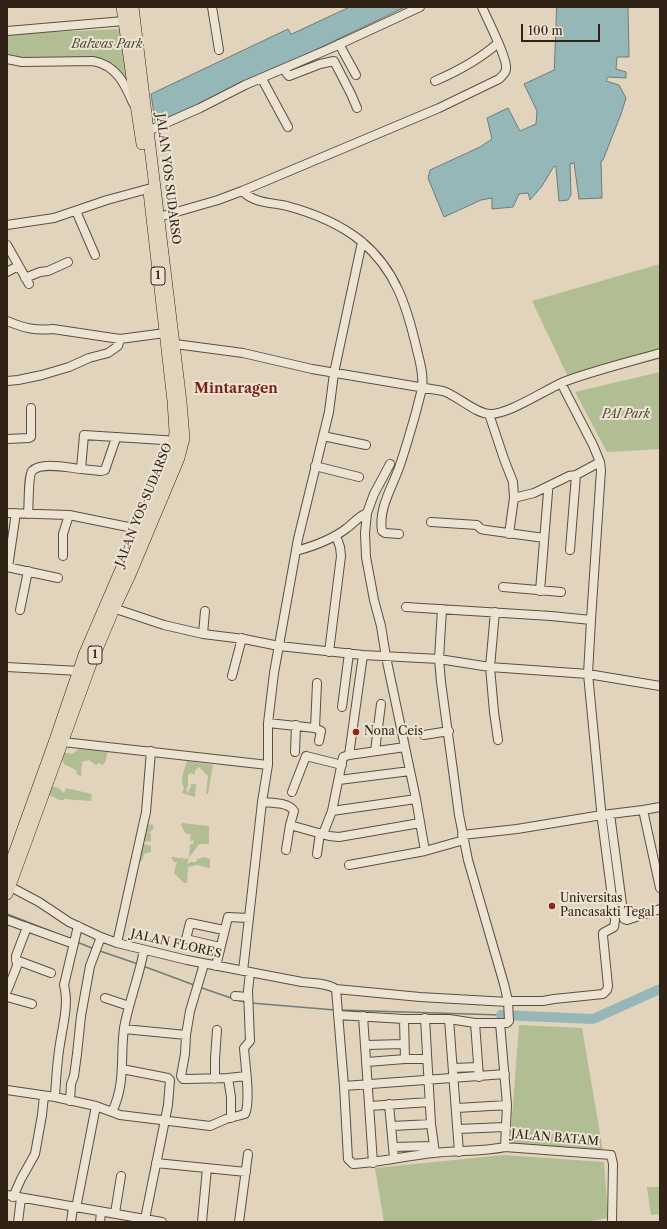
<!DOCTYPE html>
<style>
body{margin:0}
#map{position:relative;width:667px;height:1229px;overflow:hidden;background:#e2d4bc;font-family:"Libre Caslon Text",serif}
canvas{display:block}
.frame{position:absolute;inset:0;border:8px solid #302316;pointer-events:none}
.scale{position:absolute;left:521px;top:24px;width:79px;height:18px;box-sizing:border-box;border:2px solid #302316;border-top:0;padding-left:5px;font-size:12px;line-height:14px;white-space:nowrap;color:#302316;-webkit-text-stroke:3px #ece3d3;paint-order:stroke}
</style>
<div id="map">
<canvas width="667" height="1229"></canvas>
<div class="frame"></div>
<div class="scale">100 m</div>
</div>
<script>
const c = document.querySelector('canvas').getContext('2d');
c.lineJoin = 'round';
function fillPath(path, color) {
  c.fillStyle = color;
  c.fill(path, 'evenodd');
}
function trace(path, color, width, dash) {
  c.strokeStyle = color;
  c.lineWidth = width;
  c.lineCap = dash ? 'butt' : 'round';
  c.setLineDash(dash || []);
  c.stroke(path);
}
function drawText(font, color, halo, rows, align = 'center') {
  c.font = font + ' "Libre Caslon Text",serif';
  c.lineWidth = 4;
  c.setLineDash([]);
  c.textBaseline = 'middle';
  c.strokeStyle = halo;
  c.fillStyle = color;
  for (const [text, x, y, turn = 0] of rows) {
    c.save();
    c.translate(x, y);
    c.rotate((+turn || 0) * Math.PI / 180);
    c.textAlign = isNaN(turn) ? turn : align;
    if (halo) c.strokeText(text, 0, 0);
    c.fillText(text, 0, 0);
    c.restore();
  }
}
fillPath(new Path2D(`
 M 122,29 L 129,87 L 93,57 L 25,58 L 7,54 L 7,34 Z
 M 660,264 L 660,359 L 570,381 L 532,301 Z
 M 660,372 L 660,449 L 607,452 L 575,392 Z
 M 79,749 L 108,752 L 105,762 L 103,765 L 99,763 L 96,765 L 89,760 L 82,762 L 81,774 L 82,775 L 80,776 L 77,774 L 76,770 L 64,764 L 60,756 L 62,752 L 72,754 Z
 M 187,761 L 213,765 L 208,794 L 206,794 L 208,776 L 199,767 L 195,771 L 195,775 L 191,773 L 188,775 L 188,786 L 186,789 L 189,794 L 189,790 L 191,787 L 191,784 L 196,784 L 195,797 L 182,793 L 184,788 C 179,781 185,768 187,761 Z
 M 47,787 C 57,787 57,786 64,793 L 66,788 L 92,794 L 91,801 L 64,799 L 64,800 L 59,800 L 45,793 Z
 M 182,823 L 209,826 L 209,844 L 199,844 L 189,858 L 190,844 L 193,844 L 194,840 L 190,841 L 191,834 L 186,834 L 181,825 Z
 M 152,824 L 154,828 L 149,833 L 151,833 L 151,841 L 141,842 L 143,833 L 147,832 L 145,826 Z
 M 146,844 L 151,846 L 151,852 L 144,854 L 142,861 L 137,862 L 143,845 Z
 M 171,857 L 189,859 L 187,863 L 188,864 L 190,862 L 196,862 L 197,859 L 204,857 L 210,859 L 210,868 L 197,865 L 188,867 L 187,883 L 184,883 L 174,873 L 177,862 L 174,862 Z
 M 519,1025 L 582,1028 L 603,1151 L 510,1143 Z
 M 504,1155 L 604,1162 L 608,1218 L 586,1222 L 384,1222 L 375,1168 Z
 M 647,1187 L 660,1187 L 660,1214 L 651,1215 Z`), '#b1bd92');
const water = new Path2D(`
 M 350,7 L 405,7 L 163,123 L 155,121 L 151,94 L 288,29 L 291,34 Z
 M 557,7 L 628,7 L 629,57 L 617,57 L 616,69 L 626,72 L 626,78 L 608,77 L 606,81 L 619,85 L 626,98 L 621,114 L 603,160 L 601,161 L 602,198 L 579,199 L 574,163 L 570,164 L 571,195 L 568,200 L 559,201 L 556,167 L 554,166 L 542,186 L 530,200 L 528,193 L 519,194 L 513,207 L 492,209 L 492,198 L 481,200 L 444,217 L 428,178 L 430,170 L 480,147 L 492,139 L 487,118 L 508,108 L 520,131 L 536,124 L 537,111 L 524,84 L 554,70 Z`);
fillPath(water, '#96b7b8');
trace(water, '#6d7c77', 1);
trace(new Path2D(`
 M 7,914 L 53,932
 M 77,942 L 94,949
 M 100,951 L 138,964
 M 143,966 L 194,985
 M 199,987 L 234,999
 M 237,1000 L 245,1002
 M 251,1003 L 335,1010
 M 340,1010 L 501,1015`), '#6d7c77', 1.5);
trace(new Path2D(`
 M 501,1015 L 593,1019 L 660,989`), '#96b7b8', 10);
const minor = new Path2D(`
 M 212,7 L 219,50
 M 7,31 L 124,21
 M 339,44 L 356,75
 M 7,59 L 22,62 L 93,61 C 116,65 125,84 133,103
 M 285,69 L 287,74 L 289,76 L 320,64 L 334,61 L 351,94 L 357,108
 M 262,79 L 288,127
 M 435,81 C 458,71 480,59 498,43
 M 148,131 L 200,108 L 245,85 L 329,49 L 420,7
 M 242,191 C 256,204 270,202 287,206 C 313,213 340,224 361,241 C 396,270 407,307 417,350 C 420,362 424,376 422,389 C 420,396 418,404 416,412 C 411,430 406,447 400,465 C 393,486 378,508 382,531 L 385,533 L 399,534
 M 76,211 L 95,255
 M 159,217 L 218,200 L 242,191 L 439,108 L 499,79 C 502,76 506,73 506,69 C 508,59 487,19 482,7
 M 7,225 L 54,218 L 107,200 L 155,187
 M 7,245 L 29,284
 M 7,272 L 18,266
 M 25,278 L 40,272 L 48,271 L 68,262
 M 7,321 C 24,328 35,331 53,329 L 120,339 L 165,333
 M 169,344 L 175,344 L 243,353 L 312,369 L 443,391 C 458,396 476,414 490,414 C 510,414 546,389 566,381 C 596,370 629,362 660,353
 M 7,381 L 18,380 L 42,375 L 69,367 L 89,358 L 108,353 L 118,346 L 120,339
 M 561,383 L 593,445 L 600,462
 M 489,414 L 504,459 L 513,482 L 514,498 L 509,534
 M 323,436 L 366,445
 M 7,439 L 29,438 L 31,437 L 31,408
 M 315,466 L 359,477
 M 81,469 L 101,471 L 105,470 L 116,438
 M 514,498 L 534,493 L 569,476 L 576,475 L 600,462 L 601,470 L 591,620
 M 7,513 L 69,515 L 138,529
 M 367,513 L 374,494 L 390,464
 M 28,514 C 29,506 28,476 32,471 C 41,461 70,468 81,469 L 84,435 L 179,441
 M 431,522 L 477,525 L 481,529 L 486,530 L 544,538
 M 570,550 L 576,475
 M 296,551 C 314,546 332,540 347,528 C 354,523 359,516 367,513 L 365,533 L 366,557 L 374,600 L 381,626 L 386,657 L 416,799 L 425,851
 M 63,556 L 63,534 L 69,515
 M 7,567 L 58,578
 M 8,567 L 16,513
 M 503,587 L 561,592
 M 540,591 L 548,492 L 548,487
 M 110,607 L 164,625 L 203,634 L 244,639 L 279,646 L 363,655 L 439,659 L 490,667 L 588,674 L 660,686
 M 406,607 L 551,616 L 591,620 L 588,674 L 602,820 L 615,920 L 614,927 L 603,933 L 603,936 L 608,986 L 607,990 L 603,994 L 554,999 L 543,1001 L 508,1001
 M 20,610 L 28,571
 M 495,612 L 490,667 L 494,712 L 498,740
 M 203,634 L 205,611
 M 329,652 L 341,556 L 340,547 L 336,536
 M 7,667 L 79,671
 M 232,676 L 242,638
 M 317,683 L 315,728 L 321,731 L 319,741
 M 342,707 L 349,653
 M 268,723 L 315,728
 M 424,735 L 449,731
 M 63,742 L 268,765
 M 375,751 L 381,704
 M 295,752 L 296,725
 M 349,755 L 405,747
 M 339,780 L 410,771
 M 292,792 L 306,756 L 342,765
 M 262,802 C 272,803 288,802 294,811 L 290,825 L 329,836 L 339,837 L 420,823
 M 643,810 L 660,888
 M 332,811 L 416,799
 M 610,814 L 624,919 L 627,920 L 660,909
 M 323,834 L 332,811 L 343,757 L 349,755 L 363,655
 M 462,835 L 517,829 L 602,815 L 643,810 L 660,807
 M 286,850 L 290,825
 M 317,854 L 320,833
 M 349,865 L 425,851 L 464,840
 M 7,885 L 39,902 L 69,922 L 101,937 L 117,943 L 187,960 L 302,982 C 313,983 327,983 336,989 L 344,1086 L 348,1159 L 353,1164 C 380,1162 406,1156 433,1153 C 457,1150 481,1152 505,1147
 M 7,920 L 74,944
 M 117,943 L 146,812 L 151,751
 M 220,947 L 186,939 L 190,923 L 224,930
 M 16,960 L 51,973
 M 204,964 L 190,1011 L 186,1035 L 185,1054 L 181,1076 L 183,1079 L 186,1079 L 228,1078 L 231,1097 L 231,1118
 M 216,966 L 228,917 L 249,918
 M 243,971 L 262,802 L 268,765 L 268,723 L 274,673 L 298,539 L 329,412 L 334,373 L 362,242
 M 336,989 L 420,997 L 508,1002
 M 7,991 L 17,966 L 16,956 L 27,927
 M 235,996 L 248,997
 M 7,997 L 32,1004
 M 105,998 L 129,1006
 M 338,1015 L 404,1019 L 449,1019 L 475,1023 L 507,1023 L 509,1021 L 508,1001 L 504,984 L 468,860 L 459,815 L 441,682 L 439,659 L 442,609
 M 363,1016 L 373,1163
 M 425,1018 L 431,1124 L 435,1153
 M 404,1019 L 405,1059
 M 449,1019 L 459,1152
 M 475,1023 L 479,1077
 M 500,1023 L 507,1105 L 505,1147 L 611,1155 L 613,1164 L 612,1222
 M 124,1029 L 186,1035
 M 366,1045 L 404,1044
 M 367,1062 L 405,1059 L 427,1059
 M 453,1068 L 478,1067
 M 122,1069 L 168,1078 L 170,1080 L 168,1105 L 145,1219 L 146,1222
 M 228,1078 L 246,1076
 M 215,1079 L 215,1059 L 217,1030
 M 344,1086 L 505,1074
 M 7,1090 L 55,1097 L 96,1106 L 120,1115 L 210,1126 L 226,1119 L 245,1114 C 251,1102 245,1063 244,1048 L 250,1041 L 248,991 L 250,972
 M 55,1097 C 56,1079 57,1062 60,1044 C 63,1024 69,1004 64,985 L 78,926
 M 70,1101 L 71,1084 L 74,1076 L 77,1054 L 81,1016 L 90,966 L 101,937
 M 389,1104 L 394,1158
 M 369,1106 L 430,1102
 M 457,1108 L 507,1105
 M 112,1112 C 126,1083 120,1058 124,1028 C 129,1001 139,977 144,950
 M 392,1126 L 431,1124
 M 458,1129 L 505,1127
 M 393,1147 L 433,1146
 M 156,1163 L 246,1172
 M 7,1195 L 162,1222
 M 13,1197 L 21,1179 L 35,1154 L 42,1115 L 44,1096
 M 76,1208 L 96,1106
 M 115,1213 L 121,1176
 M 18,1222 L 21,1198
 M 71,1222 L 73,1207
 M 100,1222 L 101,1212
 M 202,1222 L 207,1168
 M 239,1222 L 248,1154`);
const highway = new Path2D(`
 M 122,7 L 133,85 L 142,144
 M 7,873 L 55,740 L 84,655 L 166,465 L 174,441 L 175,432 L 173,401 L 149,192
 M 7,894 L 92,661 L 114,609 L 130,575 L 179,458 L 184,438 L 181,402 L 133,7`);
trace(minor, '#5c4f40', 10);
trace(highway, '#302316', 12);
trace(minor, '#ece3d3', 8);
trace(highway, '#e2d4bc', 11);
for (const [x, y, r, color] of [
 [356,732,4,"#8f2418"],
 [552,906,4,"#8f2418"]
]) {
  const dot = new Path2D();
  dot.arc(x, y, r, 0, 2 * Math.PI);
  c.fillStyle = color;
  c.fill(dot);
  trace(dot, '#ece3d3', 1.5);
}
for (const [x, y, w] of [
 [158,276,14],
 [95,655,14]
]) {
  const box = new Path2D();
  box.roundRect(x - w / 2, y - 9, w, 18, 3);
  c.fillStyle = '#ece3d3';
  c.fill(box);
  trace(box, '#302316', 1);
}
drawText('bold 11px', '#302316', null, [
 ["1",158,276],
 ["1",95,655]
]);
drawText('italic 12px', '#504a35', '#ece3d3', [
 ["Balwas Park",107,45],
 ["PAI Park",626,415]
]);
drawText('12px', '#302316', '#ece3d3', [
 ["JALAN YOS SUDARSO",168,179,83],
 ["JALAN YOS SUDARSO",144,505,-68],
 ["JALAN FLORES",176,944,13],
 ["JALAN BATAM",555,1138,5]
]);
drawText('12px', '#302316', '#ece3d3', [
 ["Nona Ceis",364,732],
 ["Universitas",560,899],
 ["Pancasakti Tegal",560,913]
], 'left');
drawText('bold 14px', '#7a1f14', '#ece3d3', [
 ["Mintaragen",236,389]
]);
</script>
